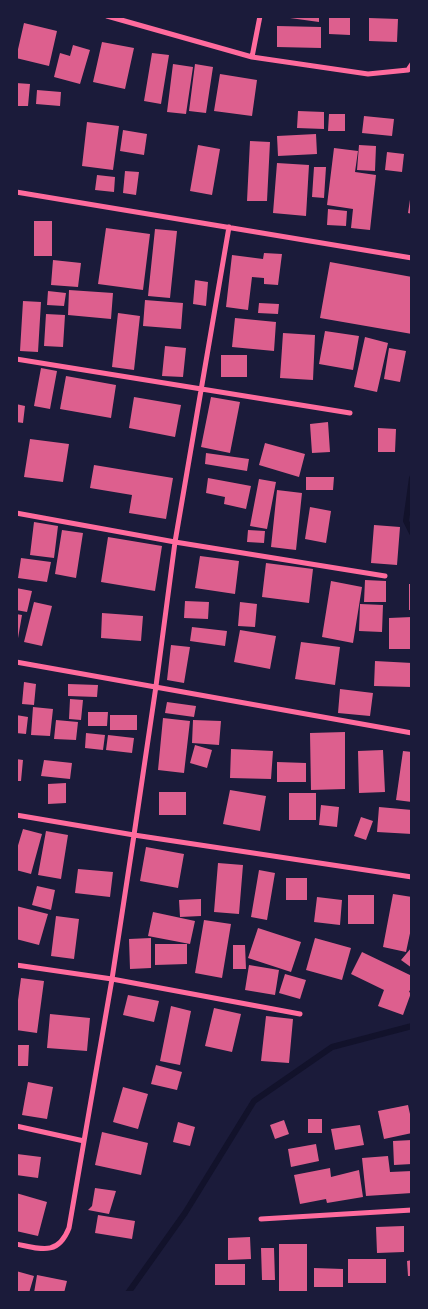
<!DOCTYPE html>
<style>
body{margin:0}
#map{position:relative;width:428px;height:1309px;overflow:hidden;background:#1b1b3a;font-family:Manrope,sans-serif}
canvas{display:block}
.frame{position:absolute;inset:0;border:18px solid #1b1b3a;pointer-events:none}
</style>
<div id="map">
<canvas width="428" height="1309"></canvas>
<div class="frame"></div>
</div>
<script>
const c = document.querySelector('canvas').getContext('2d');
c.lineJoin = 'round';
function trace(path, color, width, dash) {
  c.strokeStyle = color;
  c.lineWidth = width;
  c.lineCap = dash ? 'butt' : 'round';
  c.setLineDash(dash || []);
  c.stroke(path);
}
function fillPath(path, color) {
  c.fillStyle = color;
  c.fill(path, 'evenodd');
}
trace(new Path2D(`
 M 412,478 L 406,521 L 412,533
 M 128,1293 L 185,1213 L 254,1101 L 332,1047 L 412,1026`), '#12122b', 6);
fillPath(new Path2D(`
 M 290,16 L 319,16 L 319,22 L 290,18 Z
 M 329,16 L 350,16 L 350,35 L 329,34 Z
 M 369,18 L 398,19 L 397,42 L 369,41 Z
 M 24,23 L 57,31 L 49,66 L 16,58 Z
 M 277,26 L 321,27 L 321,48 L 277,47 Z
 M 102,42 L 134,48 L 125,89 L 93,82 Z
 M 73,45 L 90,50 L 80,84 L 54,77 L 60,53 L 70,56 Z
 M 152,53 L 169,55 L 161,104 L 144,101 Z
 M 173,64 L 193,67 L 186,114 L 167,112 Z
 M 195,64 L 213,67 L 206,113 L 189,111 Z
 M 220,74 L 257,80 L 252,116 L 214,111 Z
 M 16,83 L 30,84 L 28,106 L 16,106 Z
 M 37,90 L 61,92 L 60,106 L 36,104 Z
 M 298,111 L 324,112 L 324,129 L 297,128 Z
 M 329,114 L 345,114 L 345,131 L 328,131 Z
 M 364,116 L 394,119 L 392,136 L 362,133 Z
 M 87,122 L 119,126 L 113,170 L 82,166 Z
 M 123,130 L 147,134 L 144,155 L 120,151 Z
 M 316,134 L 317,154 L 278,156 L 277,136 Z
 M 250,141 L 270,142 L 267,201 L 247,201 Z
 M 198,145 L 220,149 L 212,195 L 190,191 Z
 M 359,145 L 376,146 L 375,171 L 357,170 Z
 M 334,148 L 358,151 L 355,172 L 376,175 L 370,230 L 351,228 L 353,209 L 327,205 Z
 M 387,152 L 404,154 L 402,172 L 385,170 Z
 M 277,163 L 309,165 L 306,216 L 273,213 Z
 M 314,167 L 326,167 L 324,198 L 312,197 Z
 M 125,171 L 139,172 L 136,195 L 123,193 Z
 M 97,175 L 115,177 L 114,192 L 95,190 Z
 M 411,193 L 412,193 L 412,214 L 408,213 Z
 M 328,209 L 347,211 L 346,226 L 327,225 Z
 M 34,221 L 52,221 L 52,256 L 34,256 Z
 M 106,228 L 150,234 L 143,290 L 98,284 Z
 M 155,229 L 177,231 L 170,298 L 148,296 Z
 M 264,253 L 282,254 L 278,285 L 264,284 L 264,278 L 252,277 L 248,310 L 226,307 L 232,255 L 263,259 Z
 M 53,260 L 81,263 L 78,287 L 51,285 Z
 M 330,262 L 412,277 L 412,334 L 320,318 Z
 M 195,280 L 208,282 L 206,306 L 193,304 Z
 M 69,290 L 113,293 L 111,319 L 68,315 Z
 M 48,291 L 66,293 L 64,306 L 47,305 Z
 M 145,300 L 183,303 L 181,329 L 143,326 Z
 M 23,301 L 41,302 L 38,352 L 20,351 Z
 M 259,303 L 279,304 L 278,314 L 258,313 Z
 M 118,313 L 140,316 L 134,370 L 112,367 Z
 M 46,314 L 65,315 L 63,347 L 44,346 Z
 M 235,318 L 276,322 L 274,351 L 232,347 Z
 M 325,331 L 359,336 L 353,370 L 319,364 Z
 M 283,333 L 315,335 L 313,380 L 280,378 Z
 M 365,337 L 388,343 L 377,392 L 354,387 Z
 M 165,346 L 186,348 L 183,377 L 162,376 Z
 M 389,348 L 406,351 L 400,382 L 384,379 Z
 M 221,355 L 247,355 L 247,377 L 221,377 Z
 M 41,368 L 57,371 L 50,409 L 34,406 Z
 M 66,376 L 116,385 L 111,418 L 60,409 Z
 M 134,397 L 181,405 L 175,437 L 129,428 Z
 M 211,397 L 240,402 L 230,453 L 201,447 Z
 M 16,404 L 25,406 L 23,423 L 16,422 Z
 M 328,422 L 330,452 L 312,453 L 310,424 Z
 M 378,428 L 396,429 L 395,452 L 378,452 Z
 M 30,439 L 69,444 L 63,482 L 24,477 Z
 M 265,443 L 305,454 L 299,477 L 259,465 Z
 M 206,453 L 249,459 L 247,471 L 205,464 Z
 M 94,465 L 173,478 L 166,519 L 129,513 L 132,495 L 90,488 Z
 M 306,477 L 334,477 L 333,490 L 306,490 Z
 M 208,478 L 251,486 L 246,509 L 224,504 L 225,497 L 206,493 Z
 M 259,479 L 276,482 L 267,529 L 250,526 Z
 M 277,490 L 302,493 L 296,550 L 271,547 Z
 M 310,507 L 331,511 L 326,543 L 305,539 Z
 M 34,522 L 58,526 L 54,558 L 30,555 Z
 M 374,525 L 400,527 L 397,565 L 371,563 Z
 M 62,530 L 83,533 L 76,578 L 55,574 Z
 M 248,530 L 265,531 L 264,543 L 247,542 Z
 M 108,537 L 162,546 L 155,591 L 101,582 Z
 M 200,556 L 239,561 L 235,594 L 195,588 Z
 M 21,558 L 51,562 L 47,582 L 18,578 Z
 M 266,563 L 313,569 L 309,603 L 262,597 Z
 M 365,580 L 386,581 L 386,602 L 364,602 Z
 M 331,581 L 362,587 L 353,643 L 322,637 Z
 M 409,584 L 412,584 L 412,610 L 409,610 Z
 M 16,588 L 32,591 L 27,612 L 16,610 Z
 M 185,601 L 209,602 L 208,619 L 184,618 Z
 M 34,602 L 52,606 L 42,646 L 24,642 Z
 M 240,602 L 257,604 L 255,627 L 238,626 Z
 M 360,604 L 383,605 L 382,632 L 359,631 Z
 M 102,613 L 143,616 L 141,641 L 101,638 Z
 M 16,614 L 22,615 L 17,644 L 16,644 Z
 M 412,617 L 412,649 L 389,649 L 389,618 Z
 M 192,627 L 227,631 L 225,646 L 190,641 Z
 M 240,630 L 276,636 L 270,669 L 234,662 Z
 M 301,642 L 340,647 L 335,685 L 295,679 Z
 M 171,645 L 190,647 L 184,683 L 167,680 Z
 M 375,661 L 412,663 L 412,687 L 374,686 Z
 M 24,682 L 36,684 L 34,705 L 22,704 Z
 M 68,684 L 98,685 L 97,697 L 68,696 Z
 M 340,689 L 373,693 L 370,716 L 338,713 Z
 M 70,699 L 83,700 L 81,720 L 69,719 Z
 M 167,702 L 196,706 L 194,717 L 165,713 Z
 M 33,707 L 53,709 L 50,736 L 31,735 Z
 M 88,712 L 108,712 L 107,726 L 88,726 Z
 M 16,715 L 28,717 L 26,734 L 16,733 Z
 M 110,715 L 137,715 L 137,730 L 110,730 Z
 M 163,718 L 190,721 L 184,773 L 158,770 Z
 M 56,720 L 78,722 L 76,740 L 54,739 Z
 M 193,720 L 221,721 L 219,745 L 192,743 Z
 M 345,732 L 345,789 L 311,790 L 310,733 Z
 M 86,733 L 105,735 L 103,750 L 85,748 Z
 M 108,735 L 134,738 L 132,753 L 106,750 Z
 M 195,745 L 212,750 L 207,768 L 190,763 Z
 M 231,749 L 273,751 L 271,779 L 230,778 Z
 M 383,750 L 385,792 L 359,793 L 358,751 Z
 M 403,751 L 412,752 L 412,802 L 396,800 Z
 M 16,759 L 23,760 L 21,781 L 16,781 Z
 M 44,760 L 72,763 L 70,779 L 41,776 Z
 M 277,762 L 306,763 L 306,782 L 277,782 Z
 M 66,783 L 66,803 L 48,804 L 48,784 Z
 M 230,790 L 266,796 L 260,831 L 223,824 Z
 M 159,792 L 186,792 L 186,815 L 159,815 Z
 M 289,793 L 316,793 L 316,820 L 289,820 Z
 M 321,805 L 339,807 L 337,827 L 319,825 Z
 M 379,807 L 412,810 L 412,834 L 377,832 Z
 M 361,817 L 373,821 L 366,840 L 354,836 Z
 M 23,829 L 42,834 L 31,874 L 16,870 L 16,852 Z
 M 46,831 L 68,835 L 61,879 L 38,875 Z
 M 146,847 L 184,854 L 178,888 L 140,881 Z
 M 218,863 L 243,865 L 239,914 L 214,912 Z
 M 78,869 L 113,872 L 110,897 L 75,893 Z
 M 259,870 L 275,873 L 267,920 L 251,917 Z
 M 286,878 L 307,878 L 307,900 L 286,900 Z
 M 37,886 L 55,890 L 51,910 L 32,905 Z
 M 393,894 L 412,897 L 412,924 L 406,952 L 383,947 Z
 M 348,895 L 374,895 L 374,924 L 348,924 Z
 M 317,897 L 342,900 L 340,925 L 314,922 Z
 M 201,899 L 201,916 L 180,917 L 179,900 Z
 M 16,906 L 48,914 L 39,945 L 16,939 Z
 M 153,912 L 195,921 L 190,944 L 148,936 Z
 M 56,916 L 79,919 L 74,959 L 51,956 Z
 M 204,920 L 231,924 L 222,978 L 195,973 Z
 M 258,928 L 301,942 L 291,972 L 248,958 Z
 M 151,938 L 151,968 L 130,969 L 129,939 Z
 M 315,938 L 351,948 L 342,980 L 306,970 Z
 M 155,944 L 187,944 L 187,964 L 155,965 Z
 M 233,945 L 245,945 L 246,969 L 233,969 Z
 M 412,947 L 412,968 L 401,960 Z
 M 362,952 L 412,976 L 412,986 L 409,992 L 411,993 L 403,1015 L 378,1006 L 384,990 L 351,974 Z
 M 249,965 L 279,970 L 275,995 L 245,990 Z
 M 285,974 L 306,980 L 300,999 L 279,993 Z
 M 21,978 L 44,981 L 37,1033 L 16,1030 L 16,1015 Z
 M 128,995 L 159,1001 L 154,1022 L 123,1015 Z
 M 171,1006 L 191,1011 L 180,1065 L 160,1061 Z
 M 214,1008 L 241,1014 L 232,1052 L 205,1046 Z
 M 50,1014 L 90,1018 L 87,1051 L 47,1048 Z
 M 266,1016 L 293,1019 L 289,1063 L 261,1061 Z
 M 16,1045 L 29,1045 L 28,1066 L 16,1066 Z
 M 156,1065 L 182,1072 L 177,1090 L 151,1084 Z
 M 28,1082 L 53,1087 L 47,1119 L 22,1115 Z
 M 123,1087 L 148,1094 L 138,1129 L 113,1122 Z
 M 408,1105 L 412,1123 L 412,1133 L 384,1139 L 378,1111 Z
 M 308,1119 L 322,1119 L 322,1133 L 308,1133 Z
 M 284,1120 L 289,1134 L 275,1139 L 270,1125 Z
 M 178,1122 L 195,1127 L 190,1146 L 173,1142 Z
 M 360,1125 L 364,1145 L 335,1150 L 331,1129 Z
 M 102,1132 L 148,1143 L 141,1175 L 95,1165 Z
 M 412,1140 L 412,1164 L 394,1165 L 393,1141 Z
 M 316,1144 L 319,1161 L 291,1167 L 288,1149 Z
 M 17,1154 L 41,1157 L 38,1178 L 16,1175 Z
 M 388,1156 L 390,1172 L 412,1171 L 412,1193 L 366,1196 L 362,1158 Z
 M 330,1168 L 331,1177 L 359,1170 L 363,1197 L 327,1203 L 326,1199 L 300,1204 L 294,1175 Z
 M 95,1188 L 116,1191 L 109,1214 L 88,1210 L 92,1206 Z
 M 16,1193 L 47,1202 L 38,1236 L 16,1231 Z
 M 98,1215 L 135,1221 L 132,1239 L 95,1233 Z
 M 404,1226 L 404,1252 L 377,1253 L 376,1227 Z
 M 250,1237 L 251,1259 L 228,1260 L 228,1238 Z
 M 279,1244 L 307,1244 L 307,1291 L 279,1291 Z
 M 261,1248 L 274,1248 L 275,1280 L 262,1280 Z
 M 348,1259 L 386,1259 L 386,1283 L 348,1283 Z
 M 412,1260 L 412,1276 L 408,1276 L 407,1261 Z
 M 215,1264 L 245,1264 L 245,1285 L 215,1285 Z
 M 314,1268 L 343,1269 L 343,1287 L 314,1287 Z
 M 16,1271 L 34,1276 L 29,1293 L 16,1293 Z
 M 37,1275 L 67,1281 L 64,1293 L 34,1293 Z`), '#dd5f8e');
trace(new Path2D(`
 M 107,16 L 252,57 L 368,74 L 408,70 L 412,64
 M 252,57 L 260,16
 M 16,192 L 412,258
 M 16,359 L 350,413
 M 16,513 L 175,542 L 385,576
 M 16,662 L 412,733
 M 16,815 L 134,835 L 412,877
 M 16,965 L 112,979 L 300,1014
 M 16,1126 L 84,1141
 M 261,1219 L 412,1210
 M 16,1244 C 41,1249 58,1256 69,1228 L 112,979 L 134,835 L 156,686 L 175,542 L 229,227`), '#ff6b9d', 5);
</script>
